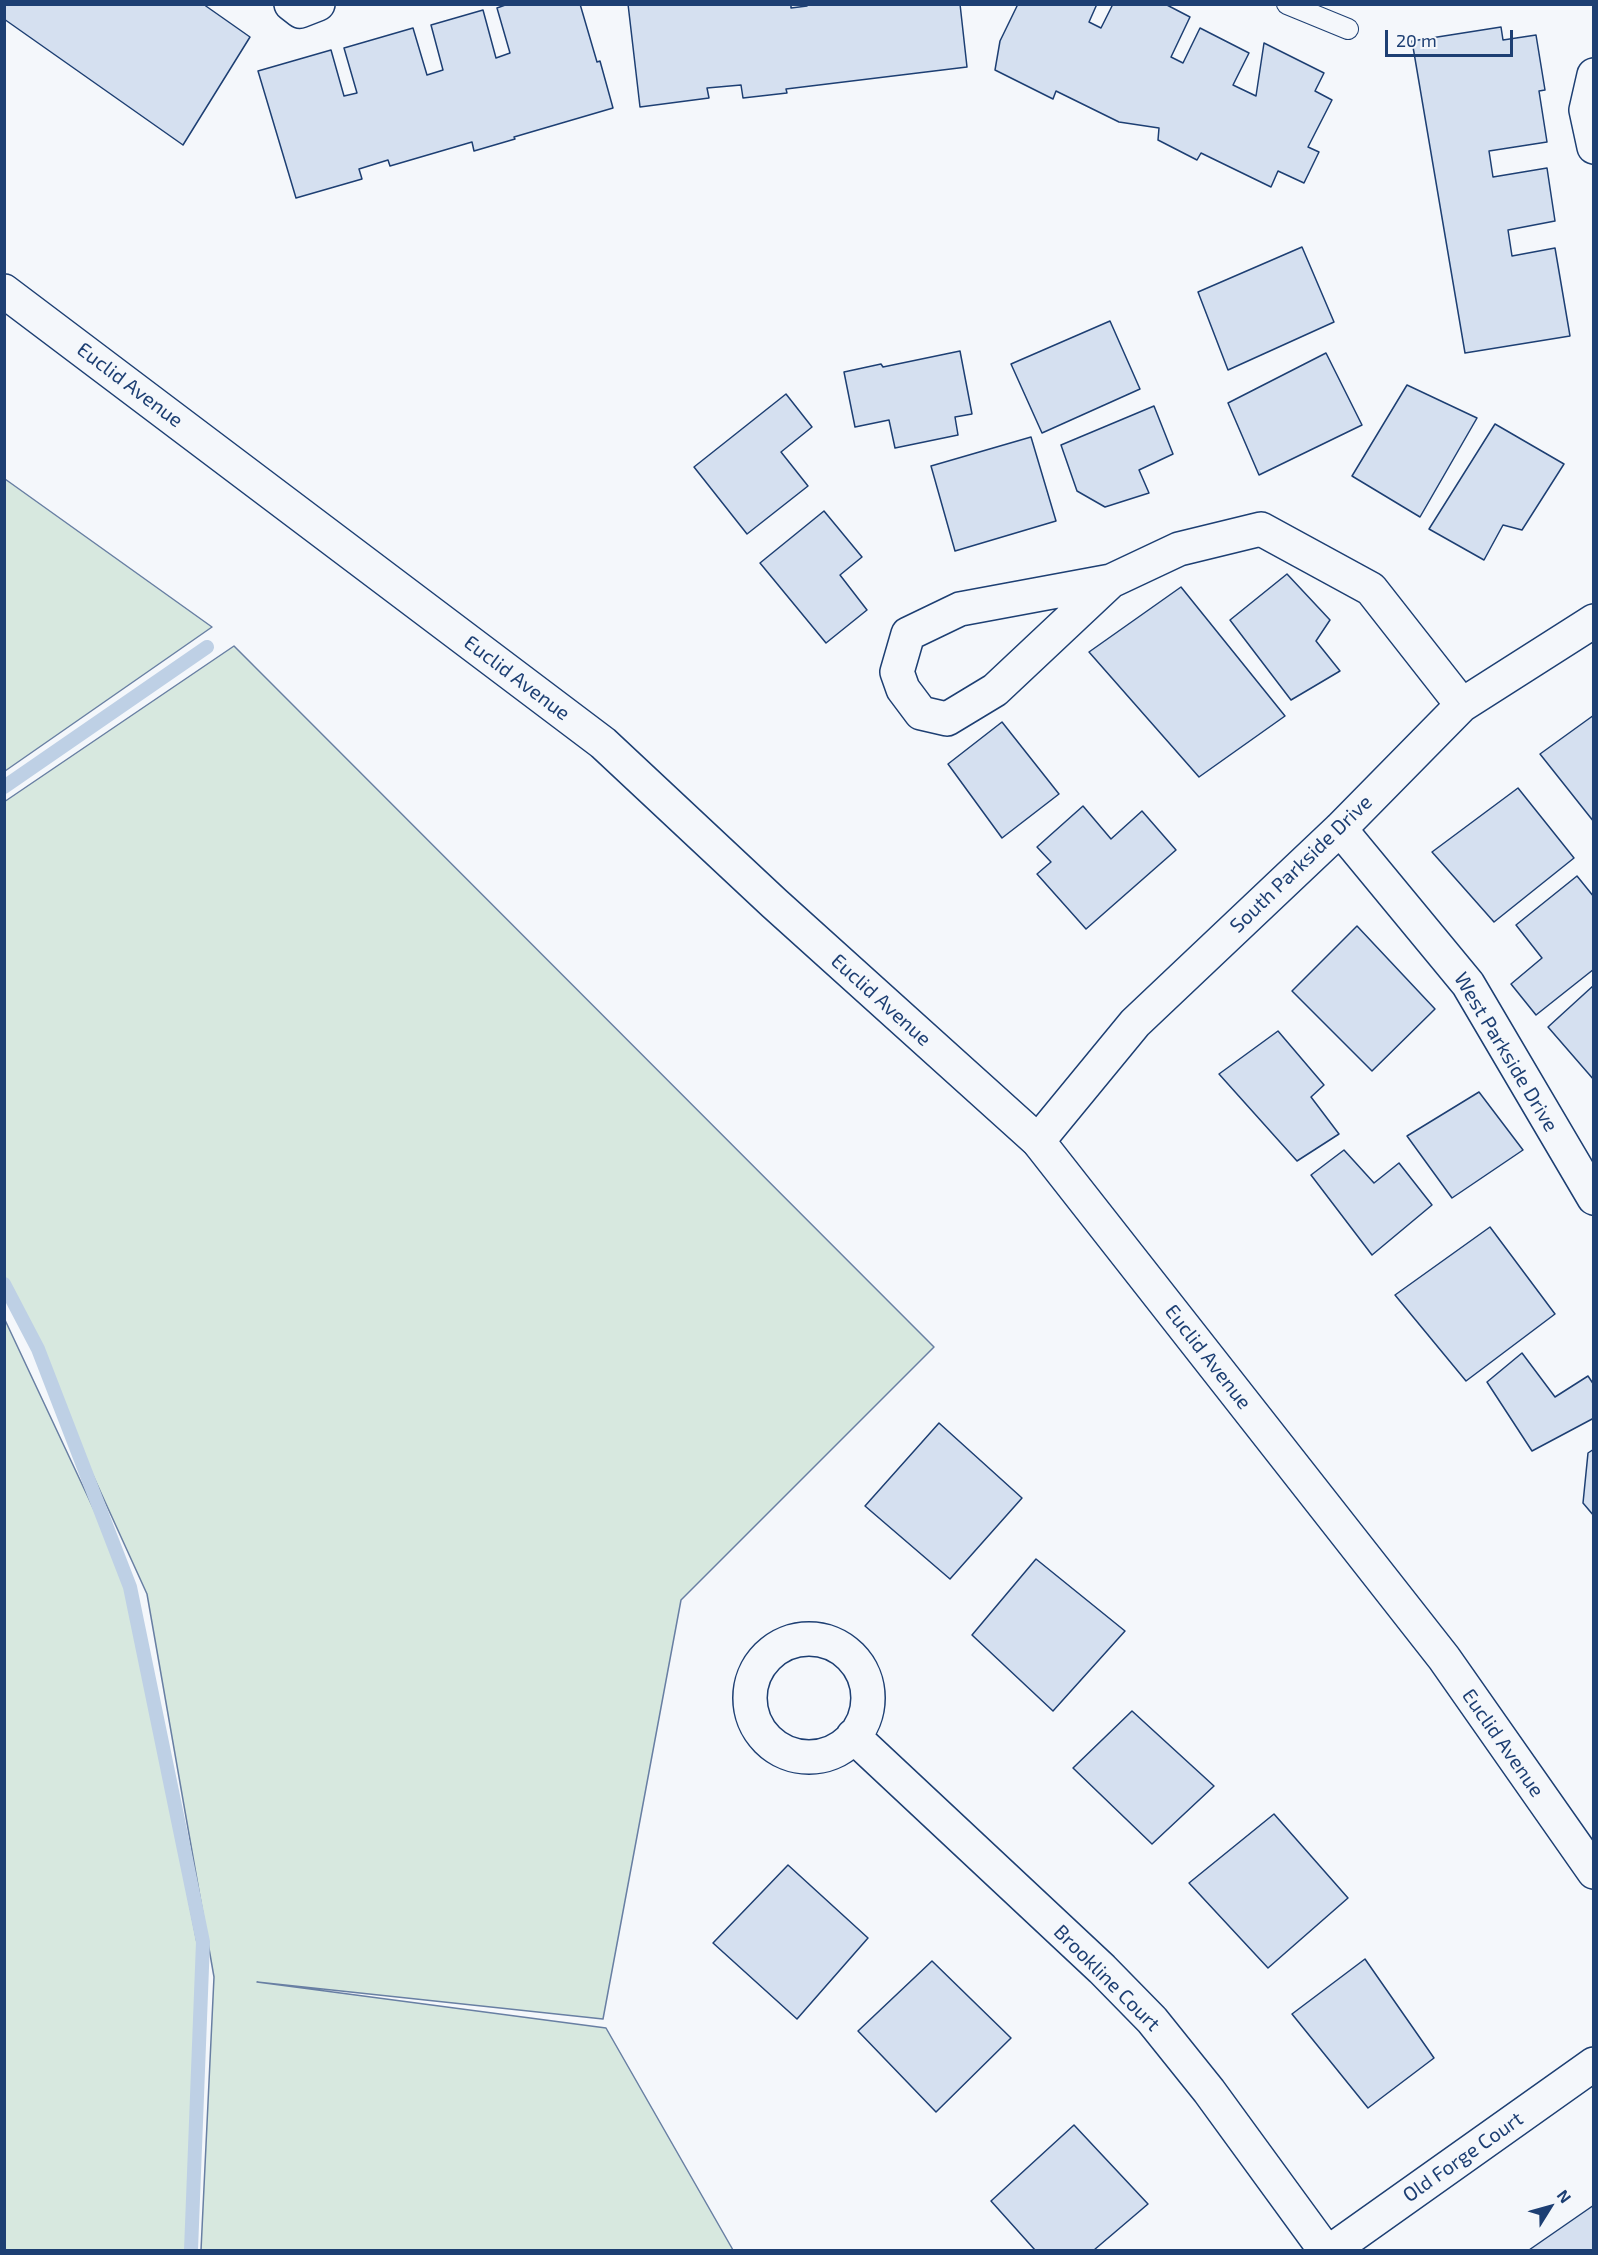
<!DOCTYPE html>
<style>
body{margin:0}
#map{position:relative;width:1598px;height:2255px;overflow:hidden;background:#f4f7fb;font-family:"Exo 2",sans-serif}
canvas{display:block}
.frame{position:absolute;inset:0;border:6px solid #1d3f73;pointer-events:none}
.north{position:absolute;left:1520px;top:2177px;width:60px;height:60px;-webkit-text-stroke:4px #f4f7fb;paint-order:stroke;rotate:53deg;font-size:16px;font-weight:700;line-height:24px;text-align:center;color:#1d3f73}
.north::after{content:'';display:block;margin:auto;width:21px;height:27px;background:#1d3f73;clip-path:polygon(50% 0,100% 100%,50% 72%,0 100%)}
.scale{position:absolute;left:1385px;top:30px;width:128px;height:27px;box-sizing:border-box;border:3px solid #1d3f73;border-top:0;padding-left:8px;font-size:18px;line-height:21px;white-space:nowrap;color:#1d3f73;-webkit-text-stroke:4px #f4f7fb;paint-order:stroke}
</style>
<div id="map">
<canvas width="1598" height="2255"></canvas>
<div class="frame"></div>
<div class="north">N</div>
<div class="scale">20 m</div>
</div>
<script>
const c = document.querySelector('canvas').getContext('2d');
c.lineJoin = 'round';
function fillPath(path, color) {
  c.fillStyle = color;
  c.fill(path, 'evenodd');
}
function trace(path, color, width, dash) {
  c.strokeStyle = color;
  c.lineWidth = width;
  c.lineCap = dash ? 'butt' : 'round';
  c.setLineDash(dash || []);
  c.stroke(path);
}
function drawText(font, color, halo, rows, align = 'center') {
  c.font = font + ' "Exo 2",sans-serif';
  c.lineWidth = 4.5;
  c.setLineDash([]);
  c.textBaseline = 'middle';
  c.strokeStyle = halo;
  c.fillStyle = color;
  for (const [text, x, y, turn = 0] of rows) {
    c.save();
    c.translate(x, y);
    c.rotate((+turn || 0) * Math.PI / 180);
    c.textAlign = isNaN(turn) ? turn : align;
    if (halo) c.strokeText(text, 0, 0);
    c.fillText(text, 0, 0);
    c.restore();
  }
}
const green = new Path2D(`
 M 5,479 L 212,627 L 5,771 Z
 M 234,646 L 934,1347 L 681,1600 L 603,2019 L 257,1982 L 606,2028 L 733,2250 L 201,2250 L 214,1977 L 147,1594 L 5,1282 L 4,802 Z
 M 5,1320 L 126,1578 L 202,1968 L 191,2250 L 5,2250 Z`);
fillPath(green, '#d7e8df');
trace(green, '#687fa3', 1.5);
trace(new Path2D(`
 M 4,787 L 207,647
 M 4,1284 L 38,1349 L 130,1587 L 203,1942 L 191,2250`), '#bed0e5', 14);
const building = new Path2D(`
 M 4,4 L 203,4 L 250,37 L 183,145 L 4,19 Z
 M 508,4 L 580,4 L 597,62 L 600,61 L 613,108 L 514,137 L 515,139 L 474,151 L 472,142 L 390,166 L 388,160 L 359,169 L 362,179 L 296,198 L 258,71 L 331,50 L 344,96 L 357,93 L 344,48 L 413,28 L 427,75 L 443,70 L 431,25 L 483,10 L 496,58 L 510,53 L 497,8 Z
 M 628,4 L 791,4 L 791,8 L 807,6 L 807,4 L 960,4 L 967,67 L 786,89 L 787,93 L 743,98 L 741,85 L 707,88 L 709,98 L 640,107 Z
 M 1018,4 L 1097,4 L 1089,22 L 1101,28 L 1113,4 L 1165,4 L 1190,17 L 1171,57 L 1183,63 L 1200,28 L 1249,53 L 1233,85 L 1256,96 L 1264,43 L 1324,73 L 1315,91 L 1332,100 L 1308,147 L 1319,152 L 1304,183 L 1278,171 L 1271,187 L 1201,153 L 1197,160 L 1158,140 L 1159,128 L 1119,122 L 1056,91 L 1053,99 L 995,70 L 1000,41 Z
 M 1501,27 L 1503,40 L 1536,35 L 1545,90 L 1539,91 L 1547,142 L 1489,151 L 1493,177 L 1547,168 L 1555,221 L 1508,230 L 1512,256 L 1555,248 L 1570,336 L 1465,353 L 1412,41 Z
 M 1302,247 L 1334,322 L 1228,370 L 1198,292 Z
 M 1110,321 L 1140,389 L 1042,433 L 1011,364 Z
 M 960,351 L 972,414 L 955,417 L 958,435 L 895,448 L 889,420 L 855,427 L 844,372 L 881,364 L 883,367 Z
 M 1326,353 L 1362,425 L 1259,475 L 1228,403 Z
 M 1407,385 L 1477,418 L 1420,517 L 1352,476 Z
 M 786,394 L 812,427 L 781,452 L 808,486 L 747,534 L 694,467 Z
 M 1154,406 L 1173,454 L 1139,470 L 1149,493 L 1105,507 L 1077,491 L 1061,445 Z
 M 1495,424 L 1564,464 L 1522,530 L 1503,525 L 1484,560 L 1429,529 Z
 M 1031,437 L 1056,521 L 955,551 L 931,466 Z
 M 824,511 L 862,557 L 840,575 L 867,610 L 826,643 L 760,563 Z
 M 1287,574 L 1330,620 L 1316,641 L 1340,671 L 1291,700 L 1230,620 Z
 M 1181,587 L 1285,716 L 1199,777 L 1089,652 Z
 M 1594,715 L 1594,822 L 1540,754 Z
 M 1002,722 L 1059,794 L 1002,838 L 948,764 Z
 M 1518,788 L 1574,858 L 1494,922 L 1432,852 Z
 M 1083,806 L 1111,839 L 1142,811 L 1176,850 L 1086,929 L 1037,874 L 1051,862 L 1037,847 Z
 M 1577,876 L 1594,897 L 1594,969 L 1536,1015 L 1511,984 L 1542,958 L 1516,925 Z
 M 1357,926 L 1435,1009 L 1372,1071 L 1292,991 Z
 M 1594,985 L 1594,1080 L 1548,1027 Z
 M 1278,1031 L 1324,1085 L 1311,1097 L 1339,1134 L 1297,1161 L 1219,1074 Z
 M 1479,1092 L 1523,1150 L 1452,1198 L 1407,1136 Z
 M 1344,1150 L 1374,1183 L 1399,1163 L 1432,1205 L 1372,1255 L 1311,1175 Z
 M 1490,1227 L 1555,1314 L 1466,1381 L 1395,1295 Z
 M 1522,1353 L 1555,1397 L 1588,1376 L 1594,1385 L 1594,1418 L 1532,1451 L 1487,1382 Z
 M 939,1423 L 1022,1498 L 950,1579 L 865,1506 Z
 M 1594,1449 L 1594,1516 L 1583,1503 L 1588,1453 Z
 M 1036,1559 L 1125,1631 L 1053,1711 L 972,1635 Z
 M 1132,1711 L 1214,1786 L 1152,1844 L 1073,1768 Z
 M 1274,1814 L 1348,1898 L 1268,1968 L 1189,1883 Z
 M 788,1865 L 868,1938 L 797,2019 L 713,1943 Z
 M 1365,1959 L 1434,2058 L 1368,2108 L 1292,2014 Z
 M 932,1961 L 1011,2038 L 936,2112 L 858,2031 Z
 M 1074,2125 L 1148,2204 L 1094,2250 L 1035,2250 L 991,2201 Z
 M 1594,2205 L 1594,2250 L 1529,2250 Z`);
fillPath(building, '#d5e0f0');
trace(building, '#1d3f73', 1.5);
const lane = new Path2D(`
 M 1287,4 L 1348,29`);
const street = new Path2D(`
 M 291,4 L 300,11 L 318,4
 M 1594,75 L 1586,110 L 1594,147
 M 1111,581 L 960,609 L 908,634 L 897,672 L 903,689 L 921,713 L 947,719 L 995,690 L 1111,581 L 1179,549 L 1261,529 L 1371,589 L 1462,705
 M 1340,829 L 1468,984 L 1594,1198
 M 1038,1141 L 1135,1023 L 1340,829 L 1462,705 L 1594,621
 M750 1698a59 59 0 1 1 118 0a59 59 0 1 1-118 0Z
 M 853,1736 L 1102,1969 L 1152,2020 L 1209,2091 L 1325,2250
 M 1332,2250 L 1594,2064`);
const secondary = new Path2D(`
 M 4,291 L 603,743 L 774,903 L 1038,1141 L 1444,1658 L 1594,1872`);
trace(lane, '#1d3f73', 22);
trace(street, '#1d3f73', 36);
trace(secondary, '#1d3f73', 36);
trace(lane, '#f4f7fb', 20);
trace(street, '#f4f7fb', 33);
trace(secondary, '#f4f7fb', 33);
drawText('20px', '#1d3f73', '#f4f7fb', [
 ["Euclid Avenue",130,385,37],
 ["Euclid Avenue",517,678,37],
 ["South Parkside Drive",1301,864,-44],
 ["Euclid Avenue",881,1000,42],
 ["West Parkside Drive",1506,1052,59],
 ["Euclid Avenue",1208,1357,52],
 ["Euclid Avenue",1503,1743,55],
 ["Brookline Court",1107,1978,45],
 ["Old Forge Court",1463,2157,-35]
]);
</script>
